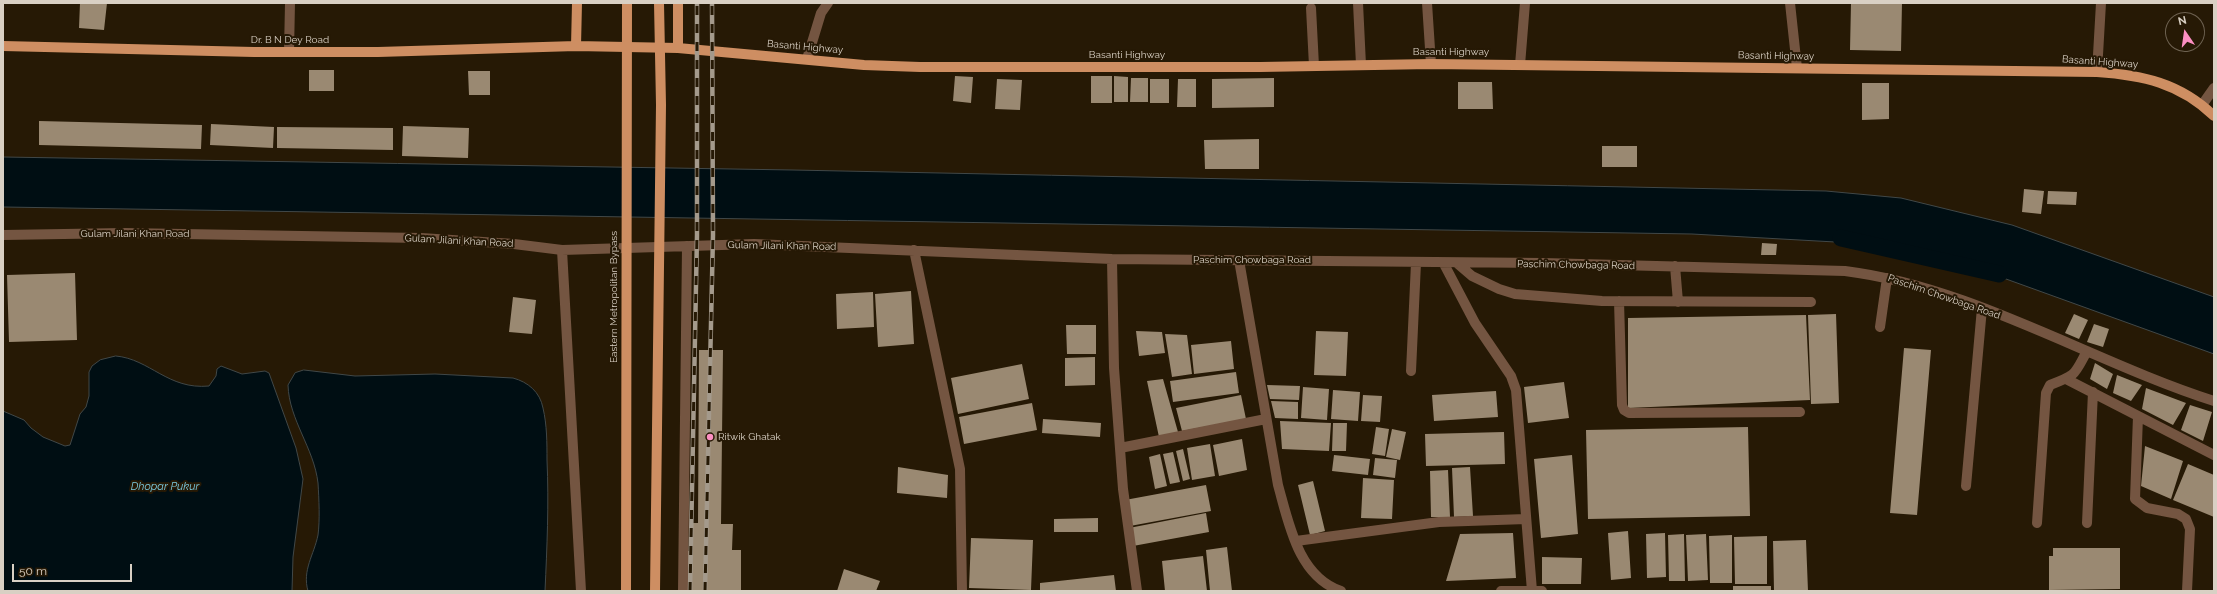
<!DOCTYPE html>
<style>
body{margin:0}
#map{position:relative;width:2217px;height:594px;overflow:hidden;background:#261905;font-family:Raleway,sans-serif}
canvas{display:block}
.frame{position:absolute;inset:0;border:4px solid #d9d0c4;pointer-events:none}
.north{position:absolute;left:2165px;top:12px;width:40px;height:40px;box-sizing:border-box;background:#261905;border:1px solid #6e6251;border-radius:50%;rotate:347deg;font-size:11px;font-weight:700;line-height:16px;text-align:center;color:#d9d0c4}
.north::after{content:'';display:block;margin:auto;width:14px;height:18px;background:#fc8fc2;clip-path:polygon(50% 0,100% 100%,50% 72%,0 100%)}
.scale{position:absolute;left:12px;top:564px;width:120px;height:18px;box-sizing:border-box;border:2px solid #d9d0c4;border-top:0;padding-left:5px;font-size:12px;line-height:14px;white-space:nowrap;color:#d9d0c4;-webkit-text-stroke:3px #261905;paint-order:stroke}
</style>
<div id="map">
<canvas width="2217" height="594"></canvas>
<div class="frame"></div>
<div class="north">N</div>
<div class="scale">50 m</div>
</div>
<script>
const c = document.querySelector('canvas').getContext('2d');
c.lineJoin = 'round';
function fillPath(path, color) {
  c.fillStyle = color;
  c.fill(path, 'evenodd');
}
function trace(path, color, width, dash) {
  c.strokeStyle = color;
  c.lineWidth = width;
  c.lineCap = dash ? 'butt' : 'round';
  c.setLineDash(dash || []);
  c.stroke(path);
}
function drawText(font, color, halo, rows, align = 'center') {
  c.font = font + ' Raleway,sans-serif';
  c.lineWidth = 4;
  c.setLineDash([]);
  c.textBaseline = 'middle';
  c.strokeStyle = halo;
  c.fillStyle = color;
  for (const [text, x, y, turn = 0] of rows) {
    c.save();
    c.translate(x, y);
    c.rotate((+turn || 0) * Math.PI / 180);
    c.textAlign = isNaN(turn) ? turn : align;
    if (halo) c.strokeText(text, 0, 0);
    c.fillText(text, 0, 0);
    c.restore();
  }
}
const water = new Path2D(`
 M 3,157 L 793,170 L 1826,191 L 1901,198 L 2012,225 L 2214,297 L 2214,354 L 1970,266 L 1889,245 L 1692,234 L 3,207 Z
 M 116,356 C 150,359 168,390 209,386 L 216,376 L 217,369 L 221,366 L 242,374 L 265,371 L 269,373 L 296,448 L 303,479 L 293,557 L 292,591 L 3,591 L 3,411 L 24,420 L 31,428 L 43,437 L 65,446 L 70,445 L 80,414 L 86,407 L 89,396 L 89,372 L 92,366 L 100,360 Z
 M 304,370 L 355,376 L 435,374 L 513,378 C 528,382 540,392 543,408 C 547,425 547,443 547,460 C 549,504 547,547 545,591 L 308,591 C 302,570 314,555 318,535 C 320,520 319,499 318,483 C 314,448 289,420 288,385 L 295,373 Z`);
fillPath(water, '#000e13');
trace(water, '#414848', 1);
trace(new Path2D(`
 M 1841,238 L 1999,274`), '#000e13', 17);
fillPath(new Path2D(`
 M 80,3 L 107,3 L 104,30 L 79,28 Z
 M 1851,3 L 1902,3 L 1901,51 L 1850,50 Z
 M 309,70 L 334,70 L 334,91 L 309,91 Z
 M 468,71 L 490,71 L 490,95 L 469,95 Z
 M 955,76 L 973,77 L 971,103 L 953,101 Z
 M 1091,76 L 1112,76 L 1112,103 L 1091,103 Z
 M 1114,76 L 1128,77 L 1128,102 L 1114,102 Z
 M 1131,78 L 1148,78 L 1148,102 L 1130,102 Z
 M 1274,78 L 1274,107 L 1212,108 L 1212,79 Z
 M 997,79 L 1022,80 L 1020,110 L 995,109 Z
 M 1150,79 L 1169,79 L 1169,103 L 1150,103 Z
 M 1178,79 L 1196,79 L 1196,107 L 1177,107 Z
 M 1458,82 L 1492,82 L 1493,109 L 1458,109 Z
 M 1862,83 L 1889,83 L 1889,119 L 1862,120 Z
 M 39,121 L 202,125 L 201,149 L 39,145 Z
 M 211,124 L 274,127 L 273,148 L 210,145 Z
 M 403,126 L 469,128 L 468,158 L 402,156 Z
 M 277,127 L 393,128 L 393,150 L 277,148 Z
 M 1259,139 L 1259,169 L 1205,169 L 1204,140 Z
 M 1602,146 L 1637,146 L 1637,167 L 1602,167 Z
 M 2024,189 L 2044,191 L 2041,214 L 2022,212 Z
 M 2048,191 L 2077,192 L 2076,205 L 2047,204 Z
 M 1762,243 L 1777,244 L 1776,255 L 1761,255 Z
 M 75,273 L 77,340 L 9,342 L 7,275 Z
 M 911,291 L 914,344 L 878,347 L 875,294 Z
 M 873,292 L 874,327 L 837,329 L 836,294 Z
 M 513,297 L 536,300 L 532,334 L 509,332 Z
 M 1836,314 L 1839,403 L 1811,404 L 1808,315 Z
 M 2074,314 L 2088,320 L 2079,339 L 2065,333 Z
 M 1806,315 L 1810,400 L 1628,408 L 1628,318 Z
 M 2094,324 L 2109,329 L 2103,347 L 2087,342 Z
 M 1066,325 L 1096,325 L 1096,354 L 1067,354 Z
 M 1136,331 L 1162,332 L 1165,353 L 1139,356 Z
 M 1316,331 L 1348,332 L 1346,376 L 1314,375 Z
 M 1165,334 L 1187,335 L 1192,374 L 1172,377 Z
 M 1231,341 L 1234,369 L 1194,374 L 1191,345 Z
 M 1904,348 L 1931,350 L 1917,515 L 1890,513 Z
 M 699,350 L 723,350 L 721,524 L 733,524 L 732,550 L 741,550 L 741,591 L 684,591 L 684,551 L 692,551 L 692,523 L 698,523 Z
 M 1095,357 L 1095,385 L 1065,386 L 1065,358 Z
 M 2095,363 L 2113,374 L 2107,389 L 2090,379 Z
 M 1022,364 L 1029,399 L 958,414 L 951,378 Z
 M 1236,372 L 1239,393 L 1173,402 L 1170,381 Z
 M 2117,375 L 2142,385 L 2131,401 L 2113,393 Z
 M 1163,379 L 1178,432 L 1159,437 L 1147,381 Z
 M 1564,382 L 1569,418 L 1528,423 L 1524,387 Z
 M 1267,385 L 1300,386 L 1299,400 L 1270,399 Z
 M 1303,387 L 1329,389 L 1327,420 L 1301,418 Z
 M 2146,388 L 2186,403 L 2173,425 L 2142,409 Z
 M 1333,390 L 1360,392 L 1358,421 L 1331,419 Z
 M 1496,391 L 1498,417 L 1434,421 L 1432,395 Z
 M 1241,395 L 1246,419 L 1182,431 L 1176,408 Z
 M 1363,395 L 1382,396 L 1380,422 L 1361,421 Z
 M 1271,401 L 1298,402 L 1298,419 L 1275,418 Z
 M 1032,403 L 1037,430 L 964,444 L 959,417 Z
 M 2190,405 L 2212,412 L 2203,441 L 2181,430 Z
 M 1043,419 L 1101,423 L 1100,437 L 1042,433 Z
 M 1280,421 L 1331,423 L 1329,451 L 1282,449 Z
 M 1333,423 L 1347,423 L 1346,451 L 1332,451 Z
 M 1376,427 L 1389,429 L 1385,456 L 1372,454 Z
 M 1748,427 L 1750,516 L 1588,519 L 1586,430 Z
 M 1392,429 L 1406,432 L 1400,460 L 1386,457 Z
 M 1504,432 L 1505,464 L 1426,466 L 1425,434 Z
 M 1242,439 L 1247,470 L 1219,476 L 1213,445 Z
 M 1210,444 L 1215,476 L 1192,480 L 1187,448 Z
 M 2145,446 L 2183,461 L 2171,499 L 2141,486 Z
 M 1183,449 L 1190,479 L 1183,481 L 1176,451 Z
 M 1173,452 L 1180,482 L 1170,484 L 1163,454 Z
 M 1160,454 L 1167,486 L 1155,489 L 1149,457 Z
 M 1334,455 L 1370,459 L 1368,475 L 1332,471 Z
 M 1572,455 L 1578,534 L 1541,538 L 1534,459 Z
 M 1375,458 L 1397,460 L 1395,478 L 1373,475 Z
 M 2188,464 L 2214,475 L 2214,517 L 2173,500 Z
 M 898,467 L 948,475 L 947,498 L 897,493 Z
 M 1470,467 L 1473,516 L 1454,517 L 1452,468 Z
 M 1448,470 L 1450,517 L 1431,517 L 1430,471 Z
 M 1363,478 L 1394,480 L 1392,519 L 1361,518 Z
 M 1313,481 L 1325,531 L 1310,535 L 1298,485 Z
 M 1206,485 L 1211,511 L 1130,526 L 1125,500 Z
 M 1206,513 L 1209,532 L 1133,546 L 1129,528 Z
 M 1098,518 L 1098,532 L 1054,532 L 1054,519 Z
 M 1628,531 L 1631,578 L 1611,580 L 1608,533 Z
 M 1513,533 L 1516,578 L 1446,581 L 1460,534 Z
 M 1665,533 L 1666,577 L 1647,578 L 1646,534 Z
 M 1684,534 L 1685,581 L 1669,581 L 1668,535 Z
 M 1706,534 L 1708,580 L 1688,581 L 1686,535 Z
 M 1732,535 L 1732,583 L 1710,583 L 1709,536 Z
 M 1767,536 L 1767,584 L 1735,584 L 1734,537 Z
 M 971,538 L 1033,540 L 1031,590 L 969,588 Z
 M 1806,540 L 1808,591 L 1774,591 L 1773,541 Z
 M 1227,547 L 1232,591 L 1210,591 L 1206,550 Z
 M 2053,548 L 2120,548 L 2120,589 L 2049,590 L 2049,556 L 2053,556 Z
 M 1203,556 L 1207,591 L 1165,591 L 1162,561 Z
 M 1542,557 L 1582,558 L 1581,584 L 1542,584 Z
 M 844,569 L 880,581 L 876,591 L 837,591 Z
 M 1114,575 L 1116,591 L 1040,591 L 1040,583 Z
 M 1733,586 L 1771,586 L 1771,591 L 1733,591 Z`), '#9a8972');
trace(new Path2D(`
 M 1358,3 L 1361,65
 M 1427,3 L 1431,64
 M 1790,3 L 1797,68
 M 1311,8 L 1314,66
 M 289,52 L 290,3
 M 807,59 L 821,13 L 828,3
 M 1520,65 L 1525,3
 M 2097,72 L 2101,3
 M 2202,105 L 2214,88
 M 3,235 L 124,233 L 421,238 L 514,244 L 562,250 L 754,244 L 1112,259 L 1543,263 L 1845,271 C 1973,287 2092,362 2214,401
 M 562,250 L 581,591
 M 914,250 L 960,469 L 962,591
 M 1112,259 L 1114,368 L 1123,489 L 1137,591
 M 1239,260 L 1278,485 C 1289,524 1298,576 1341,591
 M 1444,264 L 1475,323 L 1511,376 L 1516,390 L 1532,591
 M 1458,264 L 1472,276 L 1499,289 L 1515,294 L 1602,301 L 1811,302
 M 1675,266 L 1678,302
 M 1619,301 L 1622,405 L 1624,410 L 1629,413 L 1800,412
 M 1880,327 L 1887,278
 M 1411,371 L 1416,263
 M 2068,380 L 2214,455
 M 2138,416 L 2135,499 L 2147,508 L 2178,514 L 2186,519 L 2190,529 L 2187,591
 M 1120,448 L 1266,419
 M 1966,486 L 1982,308
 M 2037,523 L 2046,393 L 2050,385 C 2077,375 2074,375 2087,351
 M 2087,523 L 2093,392
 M 1296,541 L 1439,522 L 1526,519
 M 683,591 L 687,246
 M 1501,591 L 1542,591`), '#745541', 10);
trace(new Path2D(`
 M 678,3 L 678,48
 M 3,46 L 254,52 L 378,52 L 576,46 L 678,48 L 864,65 L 920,67 L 1260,67 L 1431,64 L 2097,72 C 2142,75 2180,83 2214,116
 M 576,46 L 577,3`), '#ce8e62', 10);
const rail = new Path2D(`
 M 690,591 L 697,235 L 697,3
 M 705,591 L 713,235 L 712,3`);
trace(rail, '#a49a8c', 4.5);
trace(rail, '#261905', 3, [9]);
trace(new Path2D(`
 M 626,591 L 627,3
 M 655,591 L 661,105 L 659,3`), '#ce8e62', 10);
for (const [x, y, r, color] of [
 [710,437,4,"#fc8fc2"]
]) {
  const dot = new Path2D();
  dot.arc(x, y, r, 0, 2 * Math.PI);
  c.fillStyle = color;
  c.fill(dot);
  trace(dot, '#261905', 1.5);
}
drawText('10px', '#d9d0c4', '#261905', [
 ["Dr. B N Dey Road",290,40],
 ["Basanti Highway",805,47,5],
 ["Basanti Highway",1451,52],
 ["Basanti Highway",1127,55],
 ["Basanti Highway",1776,56,1],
 ["Basanti Highway",2100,62,4],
 ["Gulam Jilani Khan Road",135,234],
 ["Gulam Jilani Khan Road",459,241,3],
 ["Gulam Jilani Khan Road",782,246,1],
 ["Paschim Chowbaga Road",1252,260],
 ["Paschim Chowbaga Road",1576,265,1],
 ["Eastern Metropolitan Bypass",614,297,-90],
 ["Paschim Chowbaga Road",1944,297,19]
]);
drawText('10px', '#d9d0c4', '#261905', [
 ["Ritwik Ghatak",718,437]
], 'left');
drawText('italic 11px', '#7bcce2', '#261905', [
 ["Dhopar Pukur",165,487]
]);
</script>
